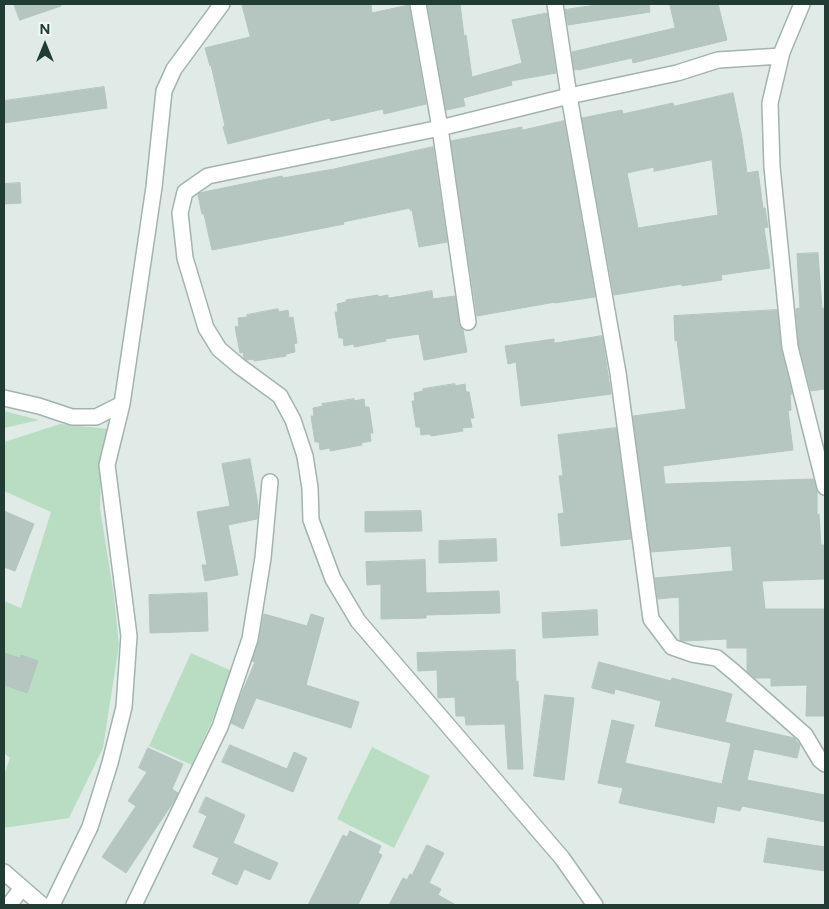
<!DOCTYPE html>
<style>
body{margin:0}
#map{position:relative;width:829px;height:909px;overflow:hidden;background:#e0ebe7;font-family:Figtree,sans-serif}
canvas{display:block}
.frame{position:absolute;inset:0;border:5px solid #213c35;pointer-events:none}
.north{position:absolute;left:20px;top:20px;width:50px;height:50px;-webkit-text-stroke:4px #f1f8f4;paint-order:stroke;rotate:0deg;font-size:14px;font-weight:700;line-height:20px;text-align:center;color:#213c35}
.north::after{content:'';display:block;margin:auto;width:18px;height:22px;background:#213c35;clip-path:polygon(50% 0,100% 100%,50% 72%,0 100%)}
</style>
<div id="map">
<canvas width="829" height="909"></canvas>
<div class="frame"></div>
<div class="north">N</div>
</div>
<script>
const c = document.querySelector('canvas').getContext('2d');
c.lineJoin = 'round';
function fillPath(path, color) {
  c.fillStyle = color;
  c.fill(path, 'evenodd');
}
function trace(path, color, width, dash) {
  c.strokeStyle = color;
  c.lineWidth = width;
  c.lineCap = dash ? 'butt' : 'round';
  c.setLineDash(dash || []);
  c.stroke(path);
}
fillPath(new Path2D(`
 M 4,411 L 39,420 L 4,428 Z
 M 60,424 L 108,429 L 102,449 L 100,508 L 114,596 L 119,645 L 103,748 L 69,818 L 4,828 L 4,775 L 10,758 L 4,753 L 4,601 L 21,608 L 51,512 L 4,491 L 4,442 Z
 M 191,653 L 234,672 L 192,765 L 149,746 Z
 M 372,747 L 430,776 L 394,848 L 337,819 Z`), '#b8ddc3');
const building = new Path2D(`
 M 14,4 L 61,4 L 61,6 L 20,20 Z
 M 242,4 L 371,4 L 372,13 L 409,5 L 426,104 L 384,114 L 383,109 L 331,121 L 330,118 L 228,144 L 223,127 L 225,126 L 211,65 L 210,66 L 205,48 L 250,37 Z
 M 427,4 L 460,4 L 464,36 L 466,35 L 472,77 L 522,63 L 512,20 L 547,13 L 556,73 L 511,81 L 512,85 L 463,98 L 465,106 L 446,110 Z
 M 603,4 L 649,4 L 650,12 L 568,25 L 565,10 Z
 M 670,4 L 718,4 L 727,40 L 633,63 L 632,58 L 578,70 L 578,69 L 574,70 L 572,52 L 675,28 Z
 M 104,87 L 107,108 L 4,123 L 4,101 Z
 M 733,93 L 742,138 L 747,173 L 758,171 L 763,208 L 765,208 L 768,227 L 764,228 L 770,268 L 721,275 L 722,280 L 682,286 L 682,284 L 614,295 L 582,118 L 622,110 L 623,114 L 673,103 L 674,106 ZM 712,160 L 718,215 L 638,228 L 627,173 L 654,167 L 654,171 Z
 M 564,121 L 595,297 L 555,303 L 555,302 L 477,316 L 451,141 L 522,127 L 522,130 Z
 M 433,147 L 447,242 L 419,247 L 412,210 L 410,210 L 410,208 L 343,222 L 344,224 L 212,250 L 204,214 L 202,214 L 198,195 L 199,193 L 282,176 L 283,178 L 334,169 Z
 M 20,183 L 21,203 L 4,204 L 4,184 Z
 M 818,253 L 822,309 L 824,308 L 825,316 L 825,389 L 811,391 L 799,345 L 796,309 L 800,308 L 797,254 Z
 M 432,291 L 433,299 L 455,296 L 459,323 L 460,327 L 463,330 L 467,352 L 424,360 L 419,334 L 385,339 L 386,341 L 354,347 L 354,344 L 344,346 L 343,338 L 339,338 L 335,312 L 338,312 L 337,304 L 346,302 L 346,300 L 378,295 L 378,297 L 388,295 L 388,298 Z
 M 278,309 L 279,312 L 288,310 L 289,318 L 293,317 L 297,343 L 294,344 L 295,352 L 286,354 L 286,356 L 254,361 L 254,359 L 247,360 L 244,358 L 243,352 L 240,353 L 235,327 L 239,326 L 238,318 L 247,317 L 247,315 Z
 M 777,310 L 781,349 L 792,394 L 790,394 L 791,410 L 788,411 L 793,450 L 663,466 L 665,484 L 813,479 L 817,491 L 817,515 L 819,514 L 821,545 L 825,545 L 825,579 L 762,581 L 765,609 L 825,609 L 825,716 L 806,716 L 807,685 L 771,686 L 771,678 L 755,678 L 747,671 L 747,648 L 727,648 L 727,639 L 683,641 L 680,640 L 679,597 L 658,599 L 655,578 L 733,571 L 731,546 L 651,552 L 633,416 L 686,409 L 677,340 L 675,341 L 674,316 Z
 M 602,336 L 611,394 L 521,406 L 516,362 L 508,364 L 505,346 L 554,339 L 554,343 Z
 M 455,384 L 455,386 L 465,384 L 466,392 L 469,392 L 474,418 L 470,418 L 472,427 L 462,428 L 463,431 L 431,436 L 430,434 L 421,435 L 420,427 L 416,427 L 412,401 L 415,401 L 414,393 L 423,391 L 423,389 Z
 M 354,399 L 354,401 L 364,399 L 365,407 L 369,407 L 373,433 L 370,433 L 371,441 L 361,443 L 362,445 L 330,451 L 330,448 L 320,450 L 319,442 L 315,442 L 311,416 L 314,416 L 313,408 L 323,406 L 322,404 Z
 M 616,428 L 631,539 L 561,546 L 558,514 L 564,513 L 559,476 L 563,476 L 558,435 Z
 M 250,459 L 258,505 L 257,519 L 228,525 L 238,575 L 205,581 L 202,565 L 207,565 L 197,512 L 230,506 L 222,464 Z
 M 4,511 L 34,524 L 15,571 L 4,567 Z
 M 421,511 L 422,531 L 365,532 L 365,512 Z
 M 496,539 L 497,561 L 439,563 L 439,541 Z
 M 425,560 L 426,593 L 499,591 L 500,613 L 426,615 L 426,618 L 381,619 L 381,584 L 367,585 L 366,562 Z
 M 207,593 L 208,631 L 150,633 L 149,595 Z
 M 597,610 L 598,635 L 543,638 L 542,613 Z
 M 264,614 L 307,626 L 311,614 L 324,618 L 306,685 L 359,702 L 351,728 L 256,698 L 243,729 L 231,723 L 241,695 L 255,662 L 252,661 L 259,640 Z
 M 515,650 L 516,682 L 518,681 L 523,769 L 508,769 L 505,724 L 466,725 L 465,716 L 456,716 L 455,697 L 438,698 L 437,670 L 418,671 L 417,653 Z
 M 4,653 L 20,658 L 21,655 L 38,661 L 27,693 L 4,685 Z
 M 599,662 L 671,681 L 672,678 L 732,694 L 725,722 L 794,738 L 800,745 L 797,758 L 754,749 L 747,780 L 825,795 L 825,822 L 742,806 L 740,811 L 717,806 L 714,823 L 619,803 L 623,788 L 598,783 L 612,720 L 634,725 L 625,763 L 722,784 L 731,743 L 655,726 L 661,701 L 615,689 L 614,694 L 592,688 Z
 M 545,695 L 574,698 L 564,780 L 534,776 Z
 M 230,745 L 287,769 L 294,752 L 307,758 L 293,792 L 222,762 Z
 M 148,748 L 183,764 L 172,789 L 178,793 L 174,801 L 126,873 L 102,857 L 136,806 L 128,801 L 147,772 L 139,768 Z
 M 206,797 L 245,815 L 233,843 L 278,863 L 270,880 L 244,869 L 237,885 L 212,874 L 219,858 L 193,847 L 207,816 L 199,812 Z
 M 350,831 L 381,846 L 378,853 L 382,855 L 358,905 L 308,905 L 343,835 L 347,837 Z
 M 768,838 L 825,847 L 825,871 L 764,862 Z
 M 427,845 L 444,853 L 429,883 L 441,889 L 438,895 L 456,905 L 389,905 L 403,878 L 407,880 L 410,874 L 412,875 Z`);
fillPath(building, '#b5c6c0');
trace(building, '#b2c5be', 1);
const minor = new Path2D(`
 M 418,4 L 440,128 L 468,322
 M 555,4 L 569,96 L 618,373 L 651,619 L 672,647 L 692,654 L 717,658 L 734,672 L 805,735 L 820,760 L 825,764
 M 802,4 L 782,52 L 770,103 L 772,167 L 790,347 L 825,487
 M 4,398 L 39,406 L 72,417 L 96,417 L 122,404
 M 4,872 L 42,905
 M 9,905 L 22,888
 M 52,905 L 90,827 L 110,763 L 124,707 L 129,636 L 107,465 L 122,404 L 154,187 L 164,91 L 174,69 L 222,4
 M 134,905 L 220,727 L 250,639 L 263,558 L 270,482
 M 595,905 L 562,858 L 358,621 L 333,579 L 311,520 L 310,488 L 305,456 L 293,420 L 280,396 L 239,366 L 219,349 L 206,328 L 185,258 L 180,213 L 185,192 L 208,176 L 440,128 L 569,96 L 677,73 L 718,60 L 781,56`);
trace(minor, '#a3b3ae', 18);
trace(minor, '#fff', 15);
</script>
